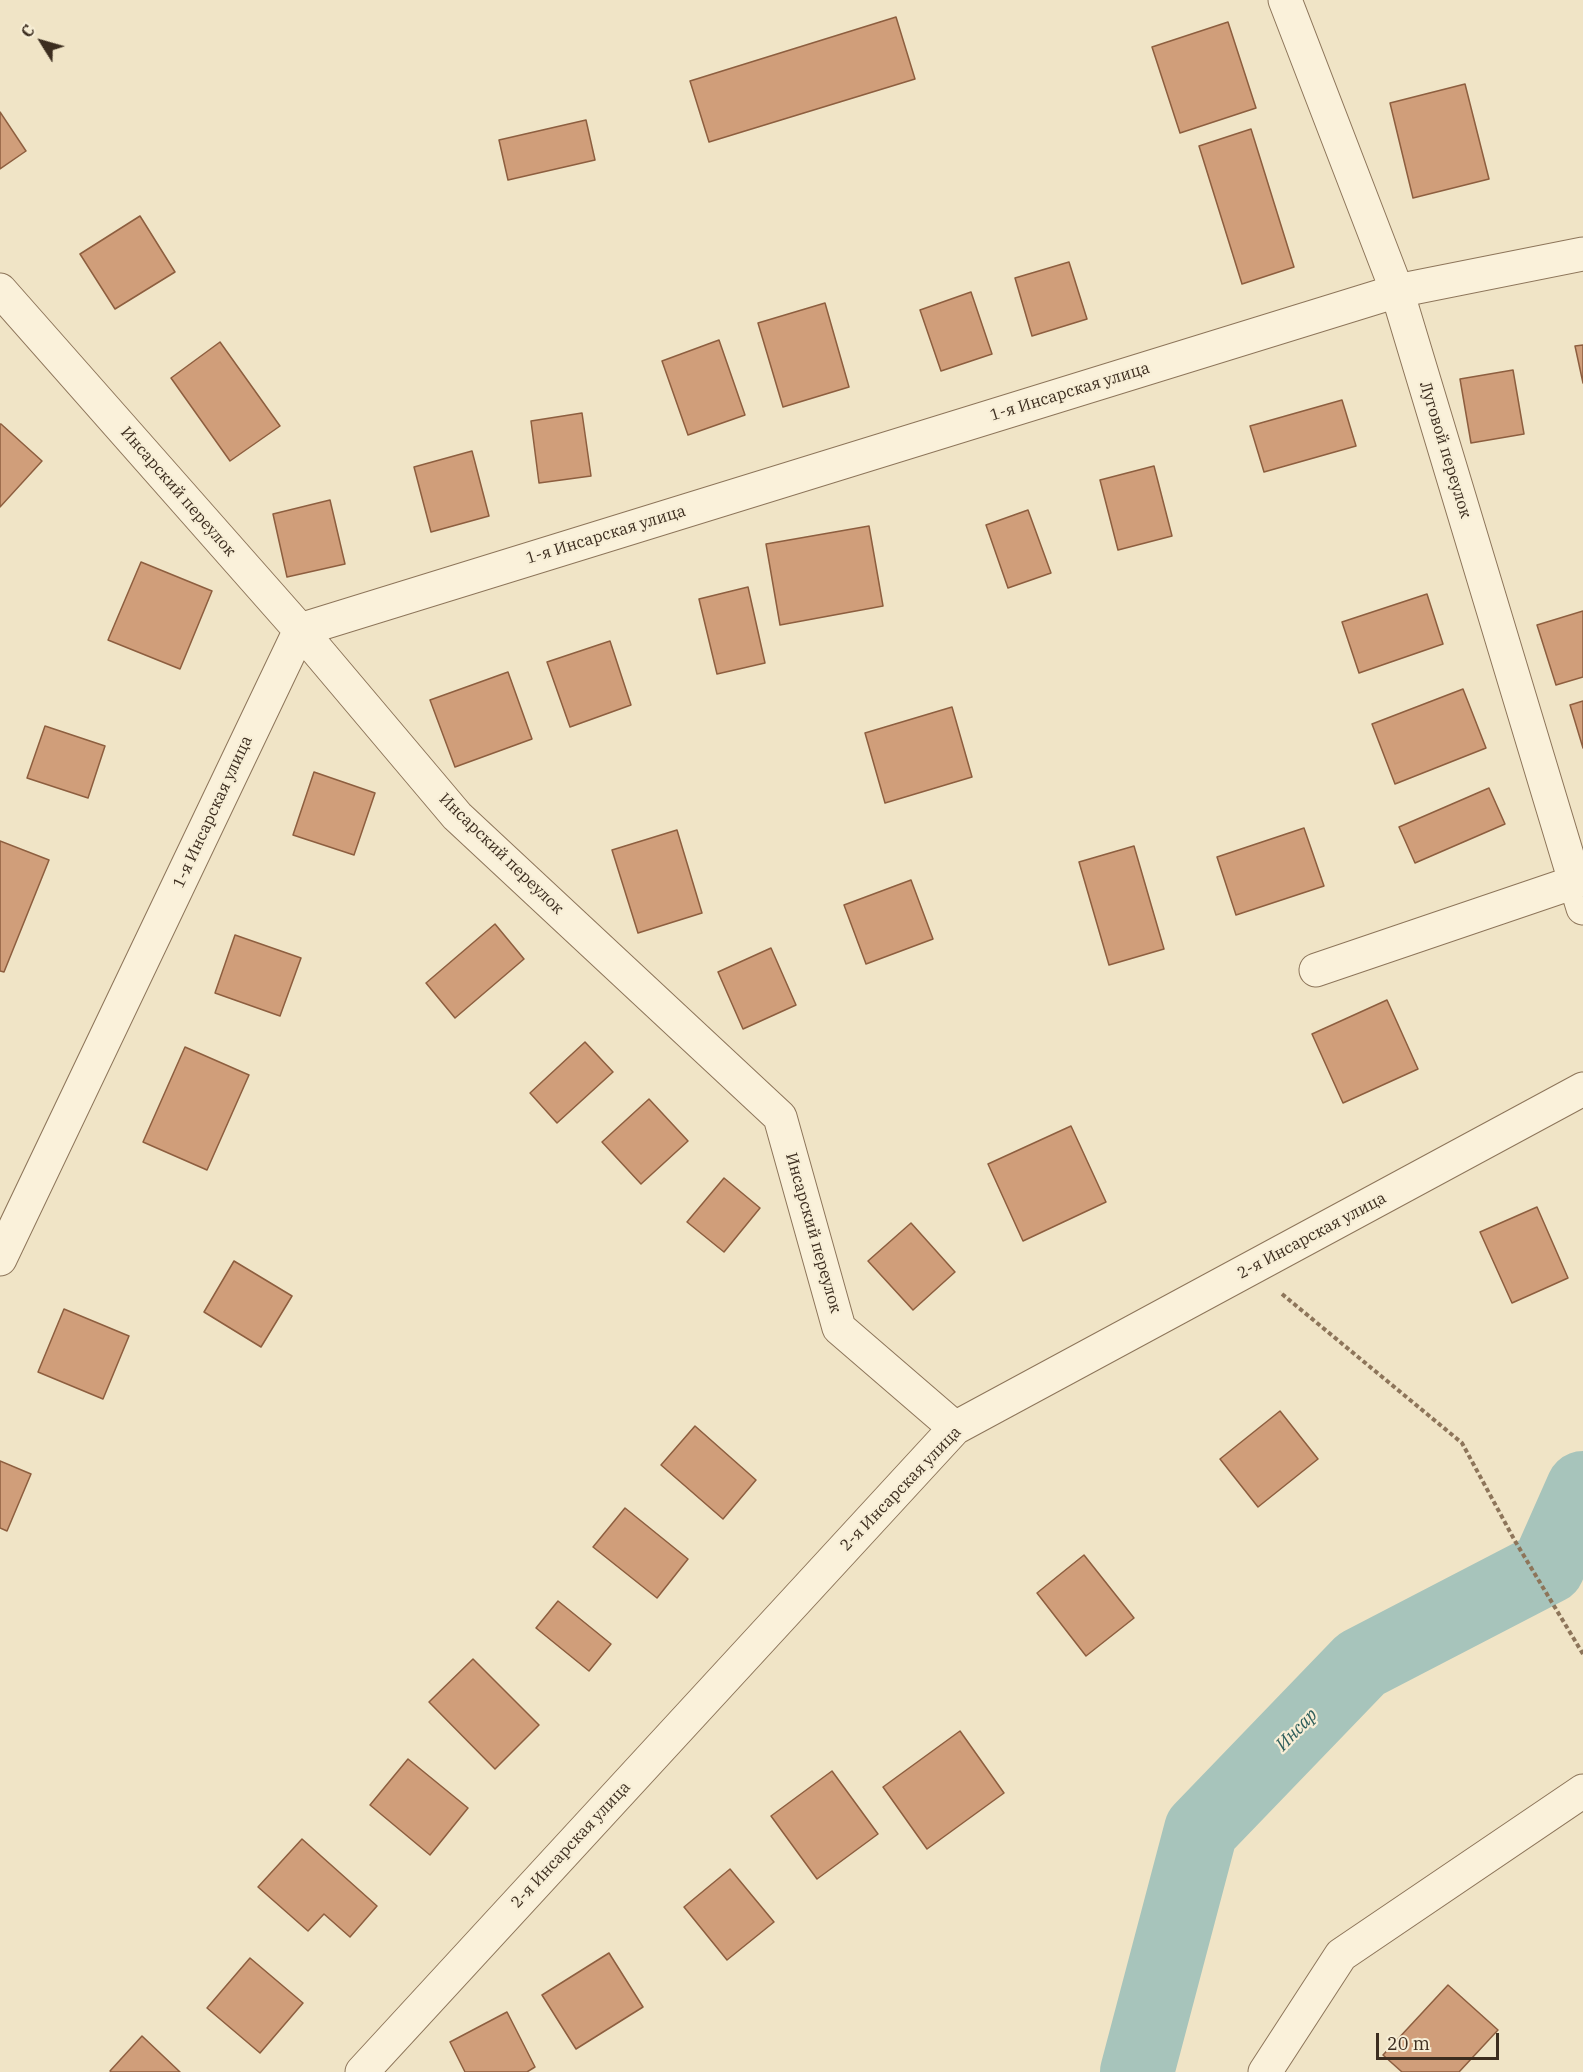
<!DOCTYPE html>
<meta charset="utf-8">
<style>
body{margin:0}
#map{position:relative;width:1583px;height:2072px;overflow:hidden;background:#f0e4c6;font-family:"IBM Plex Serif",serif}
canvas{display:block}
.north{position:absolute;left:12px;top:12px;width:60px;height:60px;-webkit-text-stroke:4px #f7eed6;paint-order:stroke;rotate:307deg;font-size:16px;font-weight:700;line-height:24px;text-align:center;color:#3c2d1f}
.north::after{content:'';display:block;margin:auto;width:21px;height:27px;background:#3c2d1f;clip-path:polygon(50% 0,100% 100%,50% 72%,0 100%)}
.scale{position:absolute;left:1376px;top:2033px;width:123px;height:27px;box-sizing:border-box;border:3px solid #3c2d1f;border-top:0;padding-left:8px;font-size:18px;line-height:21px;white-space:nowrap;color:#3c2d1f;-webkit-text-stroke:4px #f7eed6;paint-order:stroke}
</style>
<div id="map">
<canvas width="1583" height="2072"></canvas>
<div class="north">С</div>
<div class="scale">20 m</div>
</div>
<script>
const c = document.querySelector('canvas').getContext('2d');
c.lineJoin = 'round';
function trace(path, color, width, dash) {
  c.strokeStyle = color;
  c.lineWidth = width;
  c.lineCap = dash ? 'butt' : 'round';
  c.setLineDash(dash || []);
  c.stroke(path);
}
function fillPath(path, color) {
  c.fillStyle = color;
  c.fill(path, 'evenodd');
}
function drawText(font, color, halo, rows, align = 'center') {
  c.font = font + ' "IBM Plex Serif",serif';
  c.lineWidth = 4.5;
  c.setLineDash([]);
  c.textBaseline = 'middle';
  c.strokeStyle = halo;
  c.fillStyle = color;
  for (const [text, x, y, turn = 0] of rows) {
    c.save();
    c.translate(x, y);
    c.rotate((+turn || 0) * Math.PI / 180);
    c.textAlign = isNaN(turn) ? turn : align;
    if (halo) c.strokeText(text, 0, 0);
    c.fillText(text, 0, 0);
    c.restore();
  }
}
trace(new Path2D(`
 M 1137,2072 L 1201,1830 L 1361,1664 L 1548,1567 L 1583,1488`), '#a7c4bb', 74);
const building = new Path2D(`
 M 896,17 L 915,79 L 709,142 L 690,81 Z
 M 1228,22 L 1256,108 L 1180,133 L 1152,47 Z
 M 1465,84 L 1489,179 L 1413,198 L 1390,103 Z
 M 0,112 L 26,151 L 0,169 Z
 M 586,120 L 595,160 L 508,180 L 499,140 Z
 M 1251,129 L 1294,267 L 1242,284 L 1199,146 Z
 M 140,216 L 175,272 L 115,309 L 80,254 Z
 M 1069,262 L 1087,319 L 1032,336 L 1015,278 Z
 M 971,292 L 992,354 L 941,371 L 920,310 Z
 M 825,303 L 849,387 L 783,407 L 758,323 Z
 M 719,340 L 745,415 L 688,435 L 662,361 Z
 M 220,342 L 280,426 L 230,461 L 171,378 Z
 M 1583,345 L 1583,383 L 1575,346 Z
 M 1513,370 L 1524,434 L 1471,443 L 1460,379 Z
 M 1342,400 L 1356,446 L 1264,472 L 1250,426 Z
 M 582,413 L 591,476 L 539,483 L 531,421 Z
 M 1,424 L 42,461 L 0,507 L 0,424 Z
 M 472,451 L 489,516 L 431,532 L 414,467 Z
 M 1154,466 L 1172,536 L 1118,550 L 1100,480 Z
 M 330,500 L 345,564 L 287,577 L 273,514 Z
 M 1028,510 L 1051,573 L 1008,588 L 986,525 Z
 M 869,526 L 883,606 L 780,625 L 766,544 Z
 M 141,562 L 212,591 L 180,669 L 108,640 Z
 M 748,587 L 765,663 L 717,674 L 699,599 Z
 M 1427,594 L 1443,644 L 1359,673 L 1342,622 Z
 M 1583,611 L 1583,677 L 1556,685 L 1537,625 Z
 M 610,641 L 631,705 L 570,727 L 547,662 Z
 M 508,672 L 532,739 L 455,767 L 430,700 Z
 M 1463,689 L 1486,748 L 1395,784 L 1372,724 Z
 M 1583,701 L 1583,748 L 1570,705 Z
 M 952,707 L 972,777 L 885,803 L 865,733 Z
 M 45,726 L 105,746 L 88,798 L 27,778 Z
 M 314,772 L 375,793 L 354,855 L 293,835 Z
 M 1489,788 L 1505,824 L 1415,863 L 1399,827 Z
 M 1304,828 L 1324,886 L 1236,915 L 1217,857 Z
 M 677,830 L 702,913 L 638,933 L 612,850 Z
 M 0,841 L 49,860 L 4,972 L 0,971 Z
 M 1134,846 L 1164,949 L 1109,965 L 1079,862 Z
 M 911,880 L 933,939 L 866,964 L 844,905 Z
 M 495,924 L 524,959 L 455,1018 L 426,983 Z
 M 235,935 L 301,958 L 280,1016 L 215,993 Z
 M 771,948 L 796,1005 L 743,1029 L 718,972 Z
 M 1387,1000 L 1418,1069 L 1343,1103 L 1312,1034 Z
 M 585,1042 L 613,1072 L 557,1123 L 530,1093 Z
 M 185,1047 L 249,1075 L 207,1170 L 143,1142 Z
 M 649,1099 L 688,1141 L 641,1184 L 602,1142 Z
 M 1071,1126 L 1106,1202 L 1023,1241 L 988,1164 Z
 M 724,1178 L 760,1208 L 724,1252 L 687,1222 Z
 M 1537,1207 L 1568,1278 L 1512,1303 L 1480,1232 Z
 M 911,1223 L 955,1272 L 913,1310 L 868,1261 Z
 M 234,1261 L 292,1296 L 261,1347 L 204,1312 Z
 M 64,1309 L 129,1336 L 103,1399 L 38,1372 Z
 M 1280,1411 L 1318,1459 L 1258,1507 L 1220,1459 Z
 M 695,1426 L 756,1480 L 723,1519 L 661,1465 Z
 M 0,1461 L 31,1474 L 7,1531 L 0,1528 Z
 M 625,1508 L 688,1559 L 657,1598 L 593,1547 Z
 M 1084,1555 L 1134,1618 L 1086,1656 L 1037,1593 Z
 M 558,1601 L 611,1644 L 589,1671 L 536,1628 Z
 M 473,1659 L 539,1725 L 495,1769 L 429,1702 Z
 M 960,1731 L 1004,1793 L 927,1849 L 883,1787 Z
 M 408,1759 L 468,1808 L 430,1855 L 370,1805 Z
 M 832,1771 L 878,1834 L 817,1879 L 771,1816 Z
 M 302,1839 L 377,1906 L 350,1937 L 324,1914 L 308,1931 L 258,1887 Z
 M 730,1869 L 774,1922 L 727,1960 L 684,1907 Z
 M 609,1953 L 643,2007 L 576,2049 L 542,1995 Z
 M 250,1958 L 303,2003 L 260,2053 L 207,2008 Z
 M 1448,1985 L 1498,2030 L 1459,2072 L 1402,2072 L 1383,2055 Z
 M 507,2012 L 535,2067 L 527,2072 L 465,2072 L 450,2042 Z
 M 142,2036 L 180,2072 L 111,2072 L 110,2071 Z`);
fillPath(building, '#d09e7a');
trace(building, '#8d5e3f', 1.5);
const minor = new Path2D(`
 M 1285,0 L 1397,291 L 1583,908
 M 0,290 L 300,630 L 457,816 L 780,1117 L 839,1328 L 955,1428
 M 1316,970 L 1575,882
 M 0,1259 L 300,630 L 1397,291 L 1583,254
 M 362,2072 L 955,1428 L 1583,1089
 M 1265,2072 L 1341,1955 L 1583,1791`);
trace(minor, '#8d755a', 35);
trace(new Path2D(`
 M 1282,1294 L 1462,1443 L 1515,1541 L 1583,1654`), '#8d755a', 4, [4.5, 3]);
trace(minor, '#faf1da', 33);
drawText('16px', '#3c2d1f', '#f7eed6', [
 ["1-я Инсарская улица",1070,392,-17],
 ["Луговой переулок",1445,450,73],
 ["Инсарский переулок",178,492,49],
 ["1-я Инсарская улица",606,535,-17],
 ["1-я Инсарская улица",213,812,-65],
 ["Инсарский переулок",501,854,44],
 ["Инсарский переулок",813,1233,74],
 ["2-я Инсарская улица",1312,1236,-28],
 ["2-я Инсарская улица",901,1489,-46],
 ["2-я Инсарская улица",571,1845,-47]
]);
drawText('italic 18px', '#2d5d5a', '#f7eed6', [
 ["Инсар",1297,1730,-46]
]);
</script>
